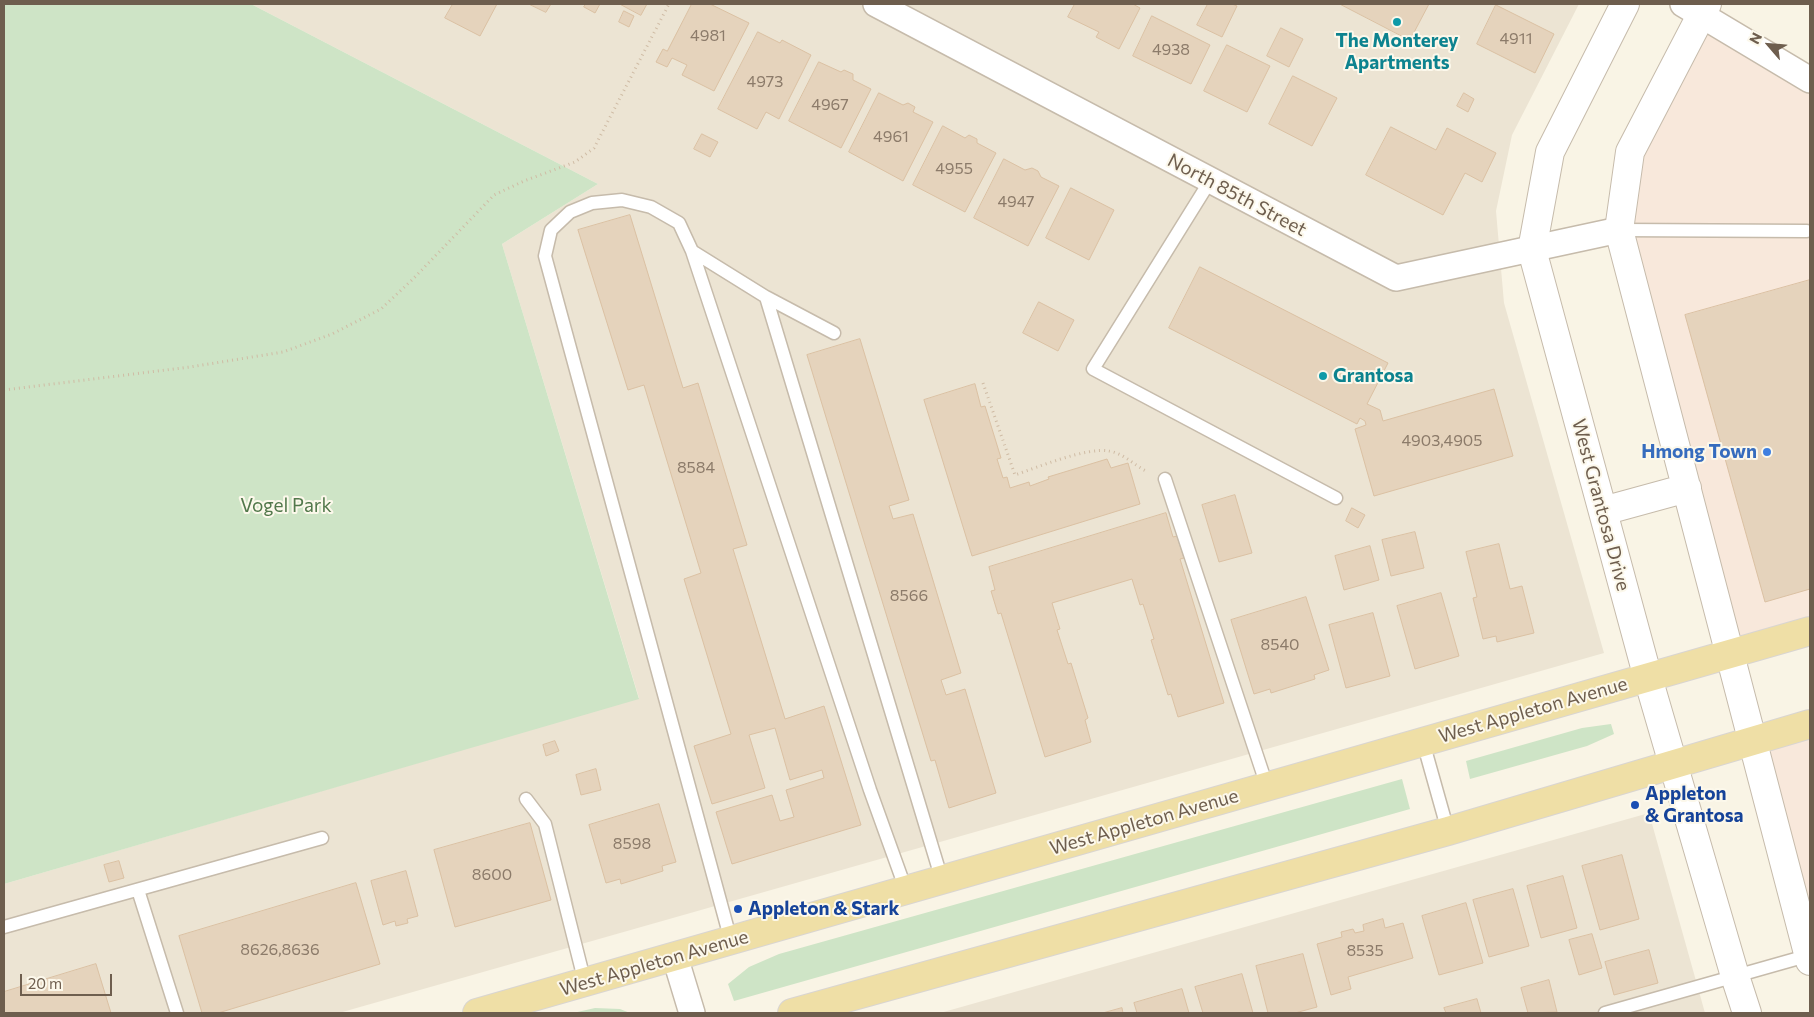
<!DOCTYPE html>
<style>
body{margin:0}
#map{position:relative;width:1814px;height:1017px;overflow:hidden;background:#f9f4e5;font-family:Commissioner,sans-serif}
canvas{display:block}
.frame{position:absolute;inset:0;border:5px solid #6e5e4e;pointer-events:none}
.north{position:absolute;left:1744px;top:20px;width:50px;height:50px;-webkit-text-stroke:4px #fcf8eb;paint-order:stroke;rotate:297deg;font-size:14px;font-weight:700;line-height:20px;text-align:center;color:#6e5e4e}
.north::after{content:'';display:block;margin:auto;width:18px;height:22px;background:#6e5e4e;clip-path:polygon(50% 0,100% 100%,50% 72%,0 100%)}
.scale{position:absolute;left:20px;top:974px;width:92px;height:22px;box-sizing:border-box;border:2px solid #6e5e4e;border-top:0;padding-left:6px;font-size:15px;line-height:18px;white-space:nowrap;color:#6e5e4e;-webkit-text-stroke:4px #fcf8eb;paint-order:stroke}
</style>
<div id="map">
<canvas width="1814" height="1017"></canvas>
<div class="frame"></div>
<div class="north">N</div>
<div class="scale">20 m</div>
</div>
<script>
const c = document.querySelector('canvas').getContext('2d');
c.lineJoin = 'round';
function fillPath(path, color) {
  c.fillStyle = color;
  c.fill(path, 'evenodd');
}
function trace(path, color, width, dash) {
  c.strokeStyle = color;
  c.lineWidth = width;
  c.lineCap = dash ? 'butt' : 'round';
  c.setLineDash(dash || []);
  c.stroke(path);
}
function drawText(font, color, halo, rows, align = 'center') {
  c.font = font + ' Commissioner,sans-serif';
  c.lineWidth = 4;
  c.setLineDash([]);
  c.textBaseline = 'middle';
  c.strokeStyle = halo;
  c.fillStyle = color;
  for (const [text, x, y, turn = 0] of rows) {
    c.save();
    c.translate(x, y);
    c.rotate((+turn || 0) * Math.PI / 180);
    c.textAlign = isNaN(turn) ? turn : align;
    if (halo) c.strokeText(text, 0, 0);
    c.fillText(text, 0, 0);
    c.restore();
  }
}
fillPath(new Path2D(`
 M 251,4 L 1579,4 L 1512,135 L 1496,211 L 1504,303 L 1604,653 L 339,1013 L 4,1013 L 4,884 L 639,698 L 502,244 L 598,184 Z
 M 1649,813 L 1705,1013 L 940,1013 Z`), '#ece4d3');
fillPath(new Path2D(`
 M 1702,14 L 1810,80 L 1810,631 L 1729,653 L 1619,230 L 1630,152 Z
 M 1810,724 L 1810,961 L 1752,742 Z`), '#f8e8db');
fillPath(new Path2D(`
 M 4,4 L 251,4 L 598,184 L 502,244 L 639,699 L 4,884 Z
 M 1611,724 L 1614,734 L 1587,746 L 1470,779 L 1466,761 L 1582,728 Z
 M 1402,779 L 1410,809 L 734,1001 L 728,984 L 749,967 L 779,954 Z
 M 595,1008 L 620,1009 L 630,1013 L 573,1013 Z`), '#cee4c6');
const building = new Path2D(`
 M 453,4 L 497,4 L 480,36 L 445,18 Z
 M 529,4 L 551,4 L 546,12 Z
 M 586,4 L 600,4 L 595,13 L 584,7 Z
 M 620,4 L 647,4 L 641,15 Z
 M 692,4 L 710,4 L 749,23 L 714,91 L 682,75 L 687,65 L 672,58 L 667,67 L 656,62 L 663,49 L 667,51 Z
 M 1075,4 L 1133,4 L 1140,8 L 1119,49 L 1096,37 L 1099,32 L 1068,17 Z
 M 1208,4 L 1232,4 L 1237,6 L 1222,37 L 1197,25 Z
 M 1340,4 L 1429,4 L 1410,40 Z
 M 1496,5 L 1554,34 L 1535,73 L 1477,44 Z
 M 624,11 L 634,16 L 629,27 L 619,22 Z
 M 1152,16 L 1210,45 L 1191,84 L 1133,56 Z
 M 1281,28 L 1303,39 L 1289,67 L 1267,56 Z
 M 758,32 L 780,43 L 782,40 L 811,55 L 779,119 L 766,112 L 757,129 L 718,109 Z
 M 1227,45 L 1270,66 L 1247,112 L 1204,91 Z
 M 819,62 L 841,72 L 844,70 L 853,74 L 853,80 L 871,89 L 841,148 L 789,121 Z
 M 1293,76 L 1337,98 L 1312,146 L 1269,124 Z
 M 879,93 L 903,105 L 908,103 L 915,107 L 913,112 L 933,122 L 903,181 L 849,152 Z
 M 1464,93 L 1474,99 L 1468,112 L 1457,106 Z
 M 943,126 L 965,138 L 969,135 L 977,139 L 977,143 L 996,153 L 965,212 L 913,185 Z
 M 1391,127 L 1436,150 L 1447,128 L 1496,153 L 1482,182 L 1465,173 L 1443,215 L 1366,175 Z
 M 702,134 L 718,142 L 710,157 L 694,149 Z
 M 1004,159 L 1025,170 L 1032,168 L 1038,171 L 1041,177 L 1059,186 L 1028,246 L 974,218 Z
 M 1071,188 L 1114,210 L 1089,260 L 1046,238 Z
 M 630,215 L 683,388 L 698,383 L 747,545 L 733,549 L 785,719 L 824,706 L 861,825 L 732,864 L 716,812 L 772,795 L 780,821 L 794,817 L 786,790 L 824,778 L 822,770 L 790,780 L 775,728 L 749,735 L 765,788 L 712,804 L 694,746 L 731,734 L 684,579 L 701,573 L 644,385 L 628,390 L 578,230 Z
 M 1200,267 L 1388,363 L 1367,404 L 1380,410 L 1383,421 L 1494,389 L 1513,456 L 1374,496 L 1355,429 L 1366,425 L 1365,421 L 1360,418 L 1357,424 L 1169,328 Z
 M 1810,280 L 1810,589 L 1765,602 L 1685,315 Z
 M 1039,302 L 1074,320 L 1058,351 L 1023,333 Z
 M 860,339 L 909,500 L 889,506 L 893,519 L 913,514 L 961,673 L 941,680 L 946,695 L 965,689 L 996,793 L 949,808 L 935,760 L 931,761 L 807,355 Z
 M 975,384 L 981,407 L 985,406 L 1001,458 L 997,459 L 1003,478 L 1007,477 L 1010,488 L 1029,482 L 1030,486 L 1049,479 L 1048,477 L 1107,459 L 1111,468 L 1128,463 L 1140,504 L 972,556 L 924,400 Z
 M 1235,495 L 1252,553 L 1219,562 L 1202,505 Z
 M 1352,508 L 1365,515 L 1358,528 L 1346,521 Z
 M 1166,513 L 1173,537 L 1177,536 L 1184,558 L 1180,559 L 1224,703 L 1178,717 L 1171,694 L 1168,695 L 1151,640 L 1154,639 L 1143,604 L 1140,605 L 1132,579 L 1052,603 L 1060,629 L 1057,630 L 1068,664 L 1071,663 L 1088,718 L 1085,720 L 1091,742 L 1045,757 L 1001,613 L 998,614 L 991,591 L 995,590 L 989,567 Z
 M 1415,532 L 1424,568 L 1391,576 L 1382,540 Z
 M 1499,544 L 1510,589 L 1522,586 L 1534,633 L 1497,642 L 1496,636 L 1483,639 L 1473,598 L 1477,597 L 1466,552 Z
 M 1370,546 L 1379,580 L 1344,590 L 1335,556 Z
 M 1441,593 L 1459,656 L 1415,669 L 1397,606 Z
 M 1306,597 L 1329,670 L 1314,675 L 1315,679 L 1271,693 L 1270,689 L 1254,694 L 1231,620 Z
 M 1373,613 L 1390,676 L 1346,688 L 1329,625 Z
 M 555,741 L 559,751 L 546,756 L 543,745 Z
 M 596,769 L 601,790 L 581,795 L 576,775 Z
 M 659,804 L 676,862 L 662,866 L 663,871 L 621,884 L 620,879 L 606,883 L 589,825 Z
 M 530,823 L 551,900 L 455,927 L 434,850 Z
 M 1622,855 L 1639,919 L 1600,930 L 1582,866 Z
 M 119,861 L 124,878 L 109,882 L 104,865 Z
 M 406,871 L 418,916 L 407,919 L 408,923 L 396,926 L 395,921 L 383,925 L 371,881 Z
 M 1563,876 L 1577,928 L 1541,938 L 1527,886 Z
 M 356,883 L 380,964 L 218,1013 L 202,1013 L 179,936 Z
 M 1513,889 L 1529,946 L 1489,957 L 1473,900 Z
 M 1466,903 L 1483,963 L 1439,975 L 1422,916 Z
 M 1383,919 L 1385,928 L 1403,923 L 1413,958 L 1348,977 L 1351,989 L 1331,995 L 1317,944 L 1342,937 L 1341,932 L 1353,929 L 1355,933 L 1364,931 L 1363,925 Z
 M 1592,934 L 1602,968 L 1579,975 L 1569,940 Z
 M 1649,950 L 1658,983 L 1614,995 L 1605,962 Z
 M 1303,954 L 1317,1007 L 1295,1013 L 1268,1013 L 1256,966 Z
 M 96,964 L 111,1013 L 4,1013 L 4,992 Z
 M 1242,974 L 1253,1013 L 1203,1013 L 1195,987 Z
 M 1549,980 L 1557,1012 L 1528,1013 L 1521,988 Z
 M 1182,989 L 1189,1013 L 1137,1013 L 1134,1003 Z
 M 1477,999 L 1481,1013 L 1446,1013 L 1444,1008 Z
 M 1122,1008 L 1123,1013 L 1103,1013 Z`);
fillPath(building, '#e5d3bc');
trace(building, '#dbc1a3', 1);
const service = new Path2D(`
 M 1210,181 L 1093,369 L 1336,498
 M 1619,230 L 1807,231
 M 692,251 L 766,297 L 834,333
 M 766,297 L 942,880
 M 1165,479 L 1267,786
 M 1423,742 L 1448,831
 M 526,799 L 545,824 L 585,983
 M 138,890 L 177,1013
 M 4,927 L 322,838
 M 731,941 L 545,256 L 551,230 L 570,212 L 592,203 L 622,200 L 651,207 L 679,223 L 692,251 L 870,790 L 906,890
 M 1605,1013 L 1810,955`);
const minor = new Path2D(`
 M 876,4 L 1396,278 L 1619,230
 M 1683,4 L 1810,80
 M 675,957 L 692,1013`);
const tertiary = new Path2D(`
 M 1625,4 L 1550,152 L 1532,250 L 1648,678 L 1735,976 L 1747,1013
 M 1707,4 L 1630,152 L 1619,230 L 1810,961
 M 1603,511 L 1687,488`);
const primary = new Path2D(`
 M 477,1013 L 1810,631
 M 792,1013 L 1448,831 L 1810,724`);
trace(service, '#c6bbab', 15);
trace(minor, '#c6bbab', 28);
trace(tertiary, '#c6bbab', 30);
trace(primary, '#d9d5d1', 30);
trace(new Path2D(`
 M 983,383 L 1015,475 C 1038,467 1087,447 1109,451 C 1123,453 1134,465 1146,471
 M 4,390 L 190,367 L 283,352 L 332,334 L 381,309 L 413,279 L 494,195 L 524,181 L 575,162 L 594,148 L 669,4`), '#cfbba4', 3, [1, 4]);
trace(service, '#fff', 12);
trace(minor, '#fff', 25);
trace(tertiary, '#fff', 28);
trace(primary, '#efdfa6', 28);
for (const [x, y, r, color] of [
 [1397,22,5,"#0f9aa8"],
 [1323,376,5,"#0f9aa8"],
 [1767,452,5,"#3f7fe0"],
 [1635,805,5,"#1a4fb4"],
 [738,909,5,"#1a4fb4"]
]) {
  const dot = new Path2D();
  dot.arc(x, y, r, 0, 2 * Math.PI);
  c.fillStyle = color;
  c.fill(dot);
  trace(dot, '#fcf8eb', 2);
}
drawText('16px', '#8c7b6a', null, [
 ["4981",708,36],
 ["4911",1516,39],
 ["4938",1171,50],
 ["4973",765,82],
 ["4967",830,105],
 ["4961",891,137],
 ["4955",954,169],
 ["4947",1016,202],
 ["4903,4905",1442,441],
 ["8584",696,468],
 ["8566",909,596],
 ["8540",1280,645],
 ["8598",632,844],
 ["8600",492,875],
 ["8626,8636",280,950],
 ["8535",1365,951]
]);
drawText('bold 19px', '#0d838f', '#fcf8eb', [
 ["The Monterey",1397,41],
 ["Apartments",1397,63],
 ["Grantosa",1333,376,"left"]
]);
drawText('19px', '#6e5e4e', '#fcf8eb', [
 ["North 85th Street",1237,195,28],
 ["West Grantosa Drive",1601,505,75],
 ["West Appleton Avenue",1533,710,-16],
 ["West Appleton Avenue",1144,822,-16],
 ["West Appleton Avenue",654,963,-16]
]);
drawText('bold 19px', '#366cbe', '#fcf8eb', [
 ["Hmong Town",1757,452]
], 'right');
drawText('19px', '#52784b', '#fcf8eb', [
 ["Vogel Park",286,506]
]);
drawText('bold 19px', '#164399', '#fcf8eb', [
 ["Appleton",1645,794],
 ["& Grantosa",1645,816],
 ["Appleton & Stark",748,909]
], 'left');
</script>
